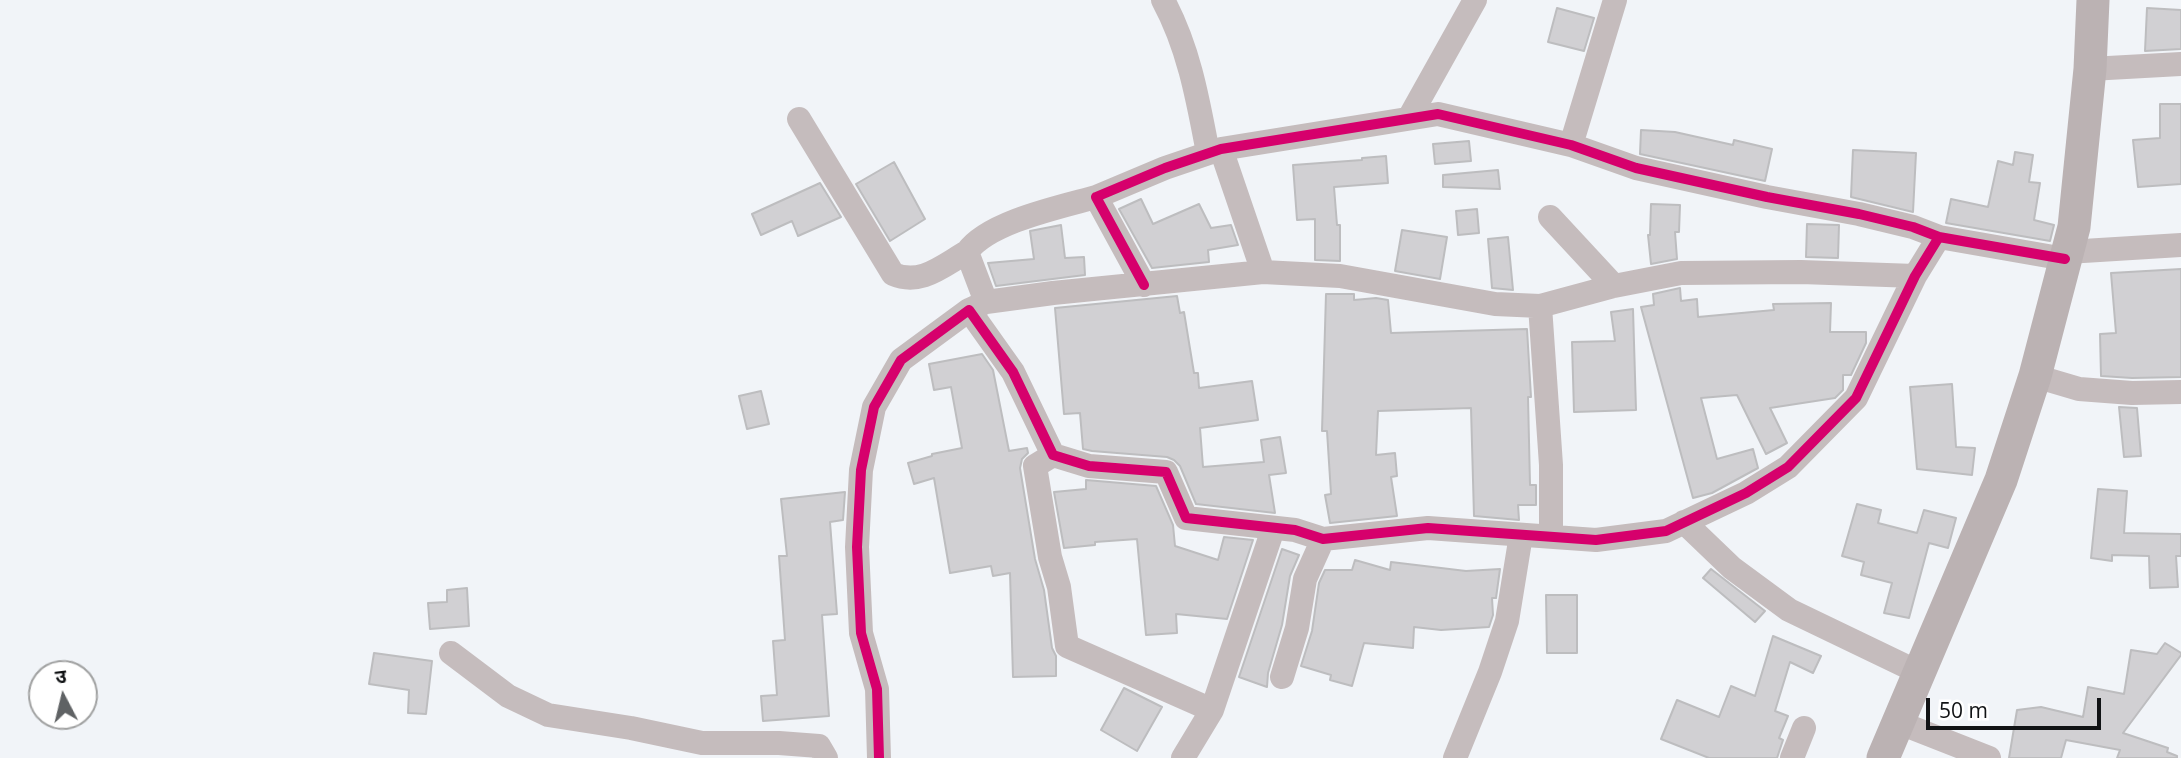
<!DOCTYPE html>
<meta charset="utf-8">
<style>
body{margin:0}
#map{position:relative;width:2181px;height:758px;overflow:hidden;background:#f1f4f8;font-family:"Open Sans","Noto Sans Devanagari",sans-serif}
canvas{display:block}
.north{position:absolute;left:28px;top:660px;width:70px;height:70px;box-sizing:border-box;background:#fff;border:2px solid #a0a1a1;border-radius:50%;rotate:353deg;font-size:19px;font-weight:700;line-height:28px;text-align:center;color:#111315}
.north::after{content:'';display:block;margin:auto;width:24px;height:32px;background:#5f6264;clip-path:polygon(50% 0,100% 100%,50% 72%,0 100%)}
.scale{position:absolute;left:1926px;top:698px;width:175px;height:32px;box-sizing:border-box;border:4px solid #111315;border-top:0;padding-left:9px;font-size:21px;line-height:24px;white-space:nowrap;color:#111315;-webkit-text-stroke:5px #fff;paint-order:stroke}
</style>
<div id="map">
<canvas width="2181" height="758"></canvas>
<div class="north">उ</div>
<div class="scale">50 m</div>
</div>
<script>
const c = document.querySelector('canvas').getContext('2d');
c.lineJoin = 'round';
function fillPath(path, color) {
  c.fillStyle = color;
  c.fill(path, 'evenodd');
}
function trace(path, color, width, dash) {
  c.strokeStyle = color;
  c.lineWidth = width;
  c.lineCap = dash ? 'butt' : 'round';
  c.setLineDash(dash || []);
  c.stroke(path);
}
const building = new Path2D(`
 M 1557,8 L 1594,18 L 1584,51 L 1548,42 Z
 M 2147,8 L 2181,10 L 2181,49 L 2145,51 Z
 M 2160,104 L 2181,104 L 2181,184 L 2138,187 L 2133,140 L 2160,138 Z
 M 1641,130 L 1675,132 L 1733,145 L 1734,140 L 1772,149 L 1765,181 L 1640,154 Z
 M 1469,141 L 1471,161 L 1435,164 L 1433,144 Z
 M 1853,150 L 1916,153 L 1913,212 L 1851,197 Z
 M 2015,152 L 2033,155 L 2029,182 L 2040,183 L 2034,220 L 2054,225 L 2050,241 L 1946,223 L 1951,199 L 1988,207 L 1998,161 L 2013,165 Z
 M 1386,156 L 1388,183 L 1334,187 L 1337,225 L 1340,225 L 1340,261 L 1315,260 L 1315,219 L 1297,220 L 1293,165 L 1362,160 L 1362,158 Z
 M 894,162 L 925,219 L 890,241 L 856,184 Z
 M 1498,170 L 1500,189 L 1443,187 L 1443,175 Z
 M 820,183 L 841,217 L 798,236 L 792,221 L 761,235 L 752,214 Z
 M 1141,199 L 1153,224 L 1199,204 L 1211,228 L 1231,225 L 1238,245 L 1208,250 L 1209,262 L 1152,268 L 1119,209 Z
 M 1651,204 L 1680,205 L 1679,232 L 1675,232 L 1677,259 L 1651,264 L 1648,235 L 1650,235 Z
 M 1477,209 L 1479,233 L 1458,235 L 1456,211 Z
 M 1807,224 L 1839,225 L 1838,258 L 1806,257 Z
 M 1061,225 L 1065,258 L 1084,257 L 1085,275 L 996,286 L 988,263 L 1034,259 L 1030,231 Z
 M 1402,230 L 1447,237 L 1440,279 L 1395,271 Z
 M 1508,237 L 1513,290 L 1492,288 L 1488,239 Z
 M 2181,269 L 2181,377 L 2132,378 L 2101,376 L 2100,334 L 2116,333 L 2111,273 Z
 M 1680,288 L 1681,301 L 1697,299 L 1698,317 L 1774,310 L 1773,304 L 1831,303 L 1830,332 L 1866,332 L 1866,343 L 1851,375 L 1843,375 L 1843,390 L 1835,398 L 1770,408 L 1787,443 L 1766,454 L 1737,395 L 1701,398 L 1717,459 L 1753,449 L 1758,468 L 1712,493 L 1693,498 L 1641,307 L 1654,305 L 1653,294 Z
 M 1326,294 L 1354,294 L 1354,300 L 1376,298 L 1388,300 L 1391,333 L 1527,329 L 1531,397 L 1528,397 L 1530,485 L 1536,485 L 1536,505 L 1518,505 L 1519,520 L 1474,516 L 1471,408 L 1378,411 L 1376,455 L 1395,453 L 1397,476 L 1391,477 L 1397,516 L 1330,523 L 1325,495 L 1331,494 L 1327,431 L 1322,431 Z
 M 1177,296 L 1180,313 L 1184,312 L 1194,373 L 1198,373 L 1199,388 L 1252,381 L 1258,420 L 1200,428 L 1203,467 L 1264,462 L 1261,440 L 1280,437 L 1286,473 L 1269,475 L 1275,513 L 1196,504 L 1180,466 L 1174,460 L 1167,457 L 1092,451 L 1083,449 L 1080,413 L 1064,414 L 1055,308 Z
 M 1633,309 L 1636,410 L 1574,412 L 1572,342 L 1615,341 L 1611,312 Z
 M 982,354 L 993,370 L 1009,451 L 1027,448 L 1028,453 L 1022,459 L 1020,468 L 1035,559 L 1044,590 L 1052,648 L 1056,656 L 1056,676 L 1013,677 L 1010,573 L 993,576 L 991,566 L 950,573 L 934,478 L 914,484 L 908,463 L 932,456 L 932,454 L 962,448 L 951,387 L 934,390 L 929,364 Z
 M 1952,384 L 1956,447 L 1975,448 L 1972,475 L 1917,469 L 1910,387 Z
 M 761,391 L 769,424 L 747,429 L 739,396 Z
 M 2119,407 L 2137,408 L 2141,456 L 2124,457 Z
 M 1086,480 L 1156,486 L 1173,525 L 1175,546 L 1218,560 L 1224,537 L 1253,540 L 1227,619 L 1176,614 L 1177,633 L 1146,635 L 1137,539 L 1095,542 L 1095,545 L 1064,548 L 1054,492 L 1086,489 Z
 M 2098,489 L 2127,491 L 2124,533 L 2181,534 L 2181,556 L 2176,556 L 2178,587 L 2150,588 L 2149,556 L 2112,555 L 2112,561 L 2091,558 Z
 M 845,492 L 843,520 L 830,522 L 837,614 L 822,615 L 829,716 L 763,721 L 761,696 L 777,695 L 773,641 L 785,640 L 779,556 L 787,556 L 781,499 Z
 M 1857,504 L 1881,510 L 1878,523 L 1917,533 L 1924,510 L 1956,518 L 1948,548 L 1929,543 L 1909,618 L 1884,613 L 1892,583 L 1861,575 L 1864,562 L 1842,556 Z
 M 1282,549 L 1299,555 L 1290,576 L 1282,625 L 1268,673 L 1267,687 L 1239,677 Z
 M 1355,560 L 1390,570 L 1391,562 L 1466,571 L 1500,569 L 1496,598 L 1492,598 L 1493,615 L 1489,627 L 1441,630 L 1414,627 L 1413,648 L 1364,643 L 1352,686 L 1330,680 L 1331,675 L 1301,666 L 1312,631 L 1319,583 L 1325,570 L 1352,570 Z
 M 1711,569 L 1765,611 L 1755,622 L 1703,578 Z
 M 467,588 L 469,626 L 430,629 L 428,603 L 447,602 L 447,590 Z
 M 1546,595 L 1577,595 L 1577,653 L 1547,653 Z
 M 1773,636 L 1821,656 L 1813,673 L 1790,662 L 1775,711 L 1788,716 L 1779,738 L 1783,740 L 1777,758 L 1709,758 L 1661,739 L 1677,700 L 1719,717 L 1731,686 L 1755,696 Z
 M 2165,643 L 2181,653 L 2181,655 L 2123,733 L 2168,748 L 2167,752 L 2177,756 L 2177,758 L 2117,758 L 2120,750 L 2066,740 L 2061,758 L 2009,758 L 2017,710 L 2041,707 L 2083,717 L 2088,687 L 2124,694 L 2131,650 L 2157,654 Z
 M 374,653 L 432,661 L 426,714 L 408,713 L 409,690 L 369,684 Z
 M 1124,688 L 1162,707 L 1137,751 L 1101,730 Z`);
fillPath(building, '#d1d0d3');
trace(building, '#bdbdbf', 2);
trace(new Path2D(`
 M 1163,0 C 1189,48 1198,100 1208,153
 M 2090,69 L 2181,64
 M 1409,118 L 1475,0
 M 799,119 L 893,274 C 921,286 942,266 967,252 L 986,302 L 969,310
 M 1571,145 L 1615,0
 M 1221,149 L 1263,272 L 1340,276 L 1495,304 L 1540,306 L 1614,286 L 1681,273 L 1801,272 L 1915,276
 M 1550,217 L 1614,286
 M 967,252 C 988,222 1060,207 1096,197
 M 2067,252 L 2181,245
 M 1144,285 L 1096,197 L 1165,168 L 1221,149 L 1438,114 L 1571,145 L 1636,168 L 1767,197 L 1859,214 L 1913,227 L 1939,237
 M 986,302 L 1053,293 L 1263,272
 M 1540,306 L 1551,465 L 1551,536
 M 2035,376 L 2079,389 L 2132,393 L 2181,392
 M 1053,455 L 1035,466 L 1050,557 L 1059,587 L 1067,646 L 1212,710
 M 1684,522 L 1732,568 L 1789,610 L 1920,673
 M 451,653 L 508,696 L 548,715 L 631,728 L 702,743 L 779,743 L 819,746 L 826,758
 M 1282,677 L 1297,628 L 1305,579 L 1323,539
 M 1900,723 L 1989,758
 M 879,758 L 877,689 L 861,633 L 857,547 L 861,470 L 874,407 L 901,360 L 969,310 L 1013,372 L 1053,455 L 1089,466 L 1166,472 L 1186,518 L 1295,530 L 1323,539 L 1428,528 L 1596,540 L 1666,531 L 1746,493 L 1788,467 L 1856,398 L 1915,276 L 1939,237 L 2065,259
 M 1183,758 L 1212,710 L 1273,529
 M 1455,758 L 1490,672 L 1507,621 L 1521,535
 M 1792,758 L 1804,728`), '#c5bcbd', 24);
trace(new Path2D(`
 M 1883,758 L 2001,480 L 2035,376 L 2074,227 L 2090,69 L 2093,0`), '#bbb2b3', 33);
trace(new Path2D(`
 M 1144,285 L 1096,197 L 1165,168 L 1221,149 L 1438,114 L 1571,145 L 1636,168 L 1767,197 L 1859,214 L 1913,227 L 1939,237
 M 879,758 L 877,689 L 861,633 L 857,547 L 861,470 L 874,407 L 901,360 L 969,310 L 1013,372 L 1053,455 L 1089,466 L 1166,472 L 1186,518 L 1295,530 L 1323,539 L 1428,528 L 1596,540 L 1666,531 L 1746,493 L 1788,467 L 1856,398 L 1915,276 L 1939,237 L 2065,259`), '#d6006c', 10);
</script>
